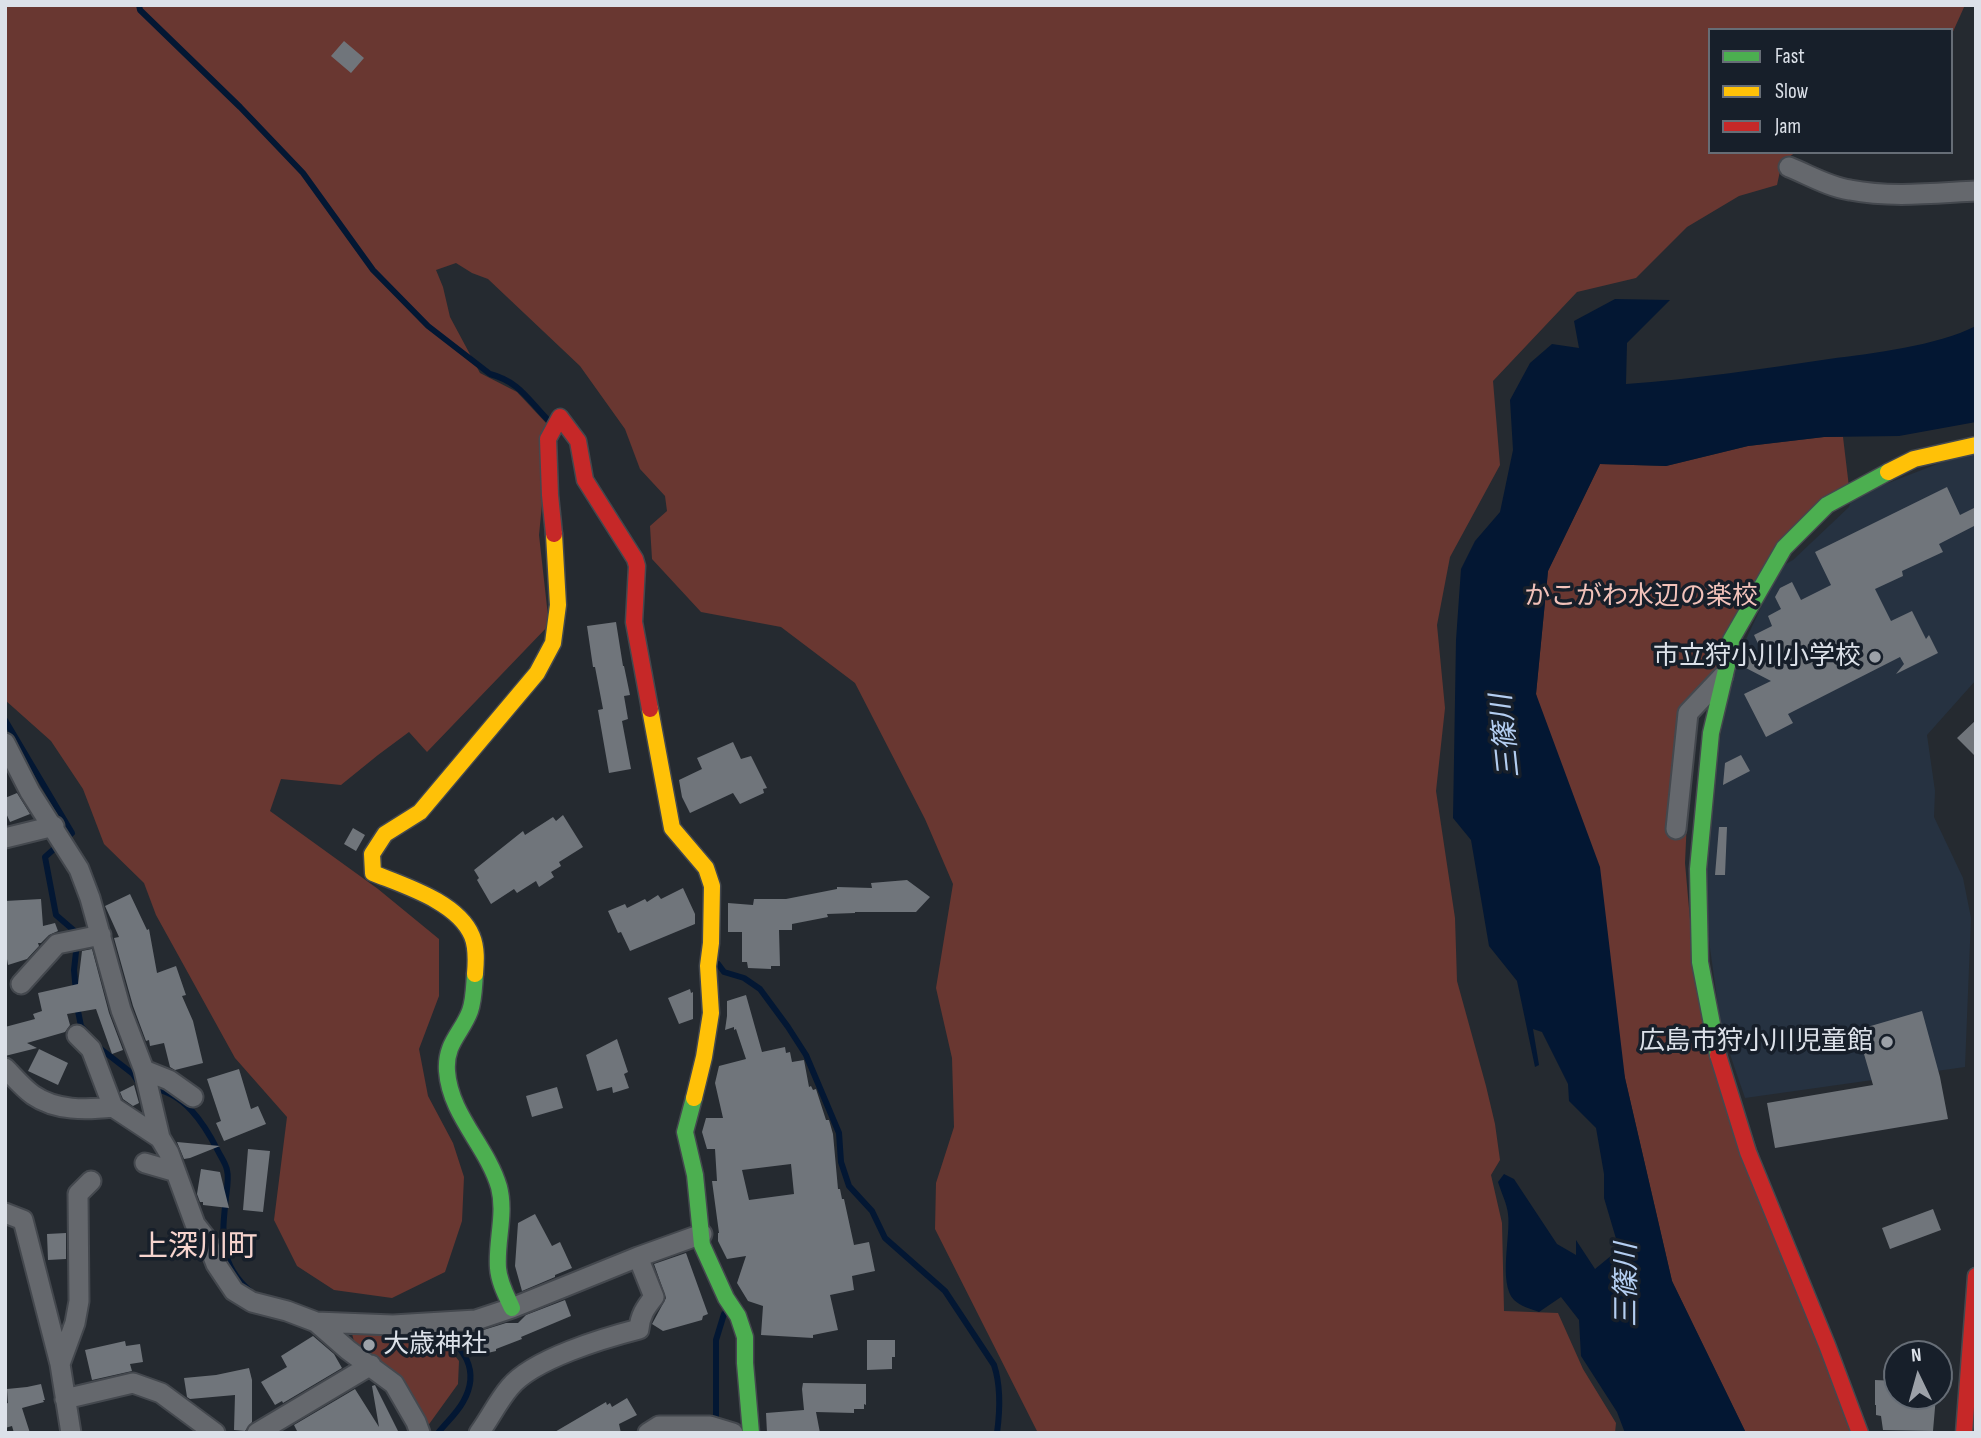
<!DOCTYPE html>
<meta charset="utf-8">
<style>
body{margin:0}
#map{position:relative;width:1981px;height:1438px;overflow:hidden;background:#252a30;font-family:"Sofia Sans Condensed",sans-serif}
canvas{display:block}
.frame{position:absolute;inset:0;border:7px solid #dce1e9;pointer-events:none}
.legend{position:absolute;left:1708px;top:28px;width:245px;height:126px;box-sizing:border-box;background:#171f2a;border:2px solid #666d76;margin:0;padding:9px 12px;list-style:none;font-size:21px;color:#dce1e9}
.legend li{display:flex;align-items:center;gap:14px;height:35px}
.legend b{width:35px;border:2px solid #666d76}
.north{position:absolute;left:1883px;top:1340px;width:70px;height:70px;box-sizing:border-box;background:#171f2a;border:2px solid #666d76;border-radius:50%;rotate:355deg;font-size:19px;font-weight:700;line-height:28px;text-align:center;color:#dce1e9}
.north::after{content:'';display:block;margin:auto;width:24px;height:32px;background:#9ca1a8;clip-path:polygon(50% 0,100% 100%,50% 72%,0 100%)}
</style>
<div id="map">
<canvas width="1981" height="1438"></canvas>
<div class="frame"></div>
<ul class="legend">
<li><b style="height:9px;background:#4caf50"></b>Fast</li>
<li><b style="height:9px;background:#ffc107"></b>Slow</li>
<li><b style="height:9px;background:#c62828"></b>Jam</li>
</ul>
<div class="north">N</div>
</div>
<script>
const c = document.querySelector('canvas').getContext('2d');
c.lineJoin = 'round';
function fillPath(path, color) {
  c.fillStyle = color;
  c.fill(path, 'evenodd');
}
function trace(path, color, width, dash) {
  c.strokeStyle = color;
  c.lineWidth = width;
  c.lineCap = dash ? 'butt' : 'round';
  c.setLineDash(dash || []);
  c.stroke(path);
}
function drawText(font, color, halo, rows, align = 'center') {
  c.font = font + ' "Sofia Sans Condensed","Noto Sans JP",sans-serif';
  c.lineWidth = 7;
  c.setLineDash([]);
  c.textBaseline = 'middle';
  c.strokeStyle = halo;
  c.fillStyle = color;
  for (const [text, x, y, turn = 0] of rows) {
    c.save();
    c.translate(x, y);
    c.rotate((+turn || 0) * Math.PI / 180);
    c.textAlign = isNaN(turn) ? turn : align;
    if (halo) c.strokeText(text, 0, 0);
    c.fillText(text, 0, 0);
    c.restore();
  }
}
fillPath(new Path2D(`
 M 1976,449 L 1976,680 L 1927,735 L 1935,791 L 1934,817 L 1963,878 L 1971,918 L 1965,1067 L 1745,1098 L 1721,1028 L 1707,926 L 1706,820 L 1732,669 L 1780,567 L 1793,560 L 1849,507 L 1852,497 Z`), '#263241');
fillPath(new Path2D(`
 M 5,5 L 1965,5 L 1951,36 L 1951,30 L 1710,30 L 1710,152 L 1796,152 L 1782,162 L 1777,185 L 1739,196 L 1687,227 L 1636,278 L 1577,292 L 1493,381 L 1500,465 L 1450,557 L 1437,625 L 1445,708 L 1436,791 L 1455,918 L 1457,981 L 1486,1086 L 1495,1124 L 1500,1160 L 1491,1175 L 1502,1223 L 1504,1311 L 1558,1313 L 1583,1369 L 1616,1423 L 1615,1433 L 1038,1433 L 935,1229 L 936,1183 L 954,1127 L 952,1058 L 936,988 L 953,884 L 925,819 L 855,683 L 781,627 L 701,612 L 652,559 L 650,526 L 667,511 L 665,496 L 640,469 L 625,429 L 580,366 L 488,279 L 472,273 L 456,263 L 436,270 L 443,287 L 450,317 L 480,373 L 517,392 L 546,423 L 545,474 L 539,535 L 549,625 L 427,752 L 409,732 L 378,755 L 341,785 L 281,779 L 270,811 L 378,889 L 439,939 L 439,996 L 419,1049 L 428,1096 L 453,1143 L 464,1177 L 462,1221 L 445,1272 L 392,1298 L 334,1290 L 297,1266 L 274,1220 L 287,1117 L 235,1058 L 156,915 L 144,883 L 104,844 L 83,789 L 51,741 L 5,700 Z
 M 1824,437 L 1843,437 L 1849,487 L 1743,599 L 1691,731 L 1685,863 L 1694,965 L 1854,1433 L 1746,1433 L 1672,1281 L 1536,694 L 1548,571 L 1600,464 L 1666,466 L 1748,446 Z
 M 433,1328 L 459,1361 L 458,1384 L 427,1427 L 355,1345 L 351,1330 Z`), '#693731');
fillPath(new Path2D(`
 M 1615,299 L 1670,300 L 1627,343 L 1626,384 C 1694,379 1761,369 1829,359 C 1874,353 1936,346 1976,326 L 1976,422 L 1899,436 L 1824,437 L 1748,446 L 1666,466 L 1600,464 L 1548,571 L 1536,694 L 1600,867 L 1625,1078 L 1672,1281 L 1746,1433 L 1625,1433 L 1617,1412 L 1581,1356 L 1579,1320 L 1561,1297 L 1539,1312 C 1531,1309 1520,1306 1514,1300 C 1498,1283 1511,1235 1508,1214 C 1507,1204 1501,1192 1498,1182 L 1504,1174 L 1514,1179 L 1557,1244 L 1576,1255 L 1576,1240 L 1595,1269 L 1612,1255 L 1617,1242 L 1604,1198 L 1604,1174 L 1596,1128 L 1569,1101 L 1568,1084 L 1542,1032 L 1533,1029 L 1539,1065 L 1535,1067 L 1517,981 L 1489,946 L 1471,840 L 1453,818 L 1456,640 L 1461,569 L 1475,541 L 1500,512 L 1513,450 L 1510,400 L 1530,363 L 1552,344 L 1579,348 L 1574,321 Z`), '#031733');
trace(new Path2D(`
 M 139,5 L 140,10 L 240,107 L 303,173 L 373,270 L 428,326 L 490,374 C 520,382 528,400 549,421
 M 5,720 L 72,833 L 45,857 L 56,915 L 78,934 L 74,970 L 76,992
 M 718,964 L 724,972 L 744,978 L 760,989 L 788,1027 L 806,1055 L 839,1133 L 841,1162 L 849,1186 L 872,1211 L 885,1238 L 945,1291 L 994,1365 C 1001,1386 1000,1411 997,1433
 M 77,1006 L 81,1026 L 86,1032
 M 97,1046 L 133,1074 L 140,1085
 M 150,1088 C 183,1091 204,1123 218,1151 C 221,1157 226,1164 227,1170 C 229,1178 227,1189 226,1197 C 222,1235 218,1263 250,1291
 M 716,1424 L 716,1340 L 724,1314
 M 438,1433 C 446,1423 457,1413 463,1402 C 482,1369 462,1348 439,1326`), '#031733', 6);
fillPath(new Path2D(`
 M 344,41 L 364,58 L 351,73 L 331,56 Z
 M 1947,487 L 1960,515 L 1976,507 L 1976,525 L 1939,544 L 1943,552 L 1902,571 L 1903,576 L 1875,589 L 1891,621 L 1912,611 L 1926,639 L 1929,635 L 1938,653 L 1896,674 L 1904,664 L 1900,657 L 1788,714 L 1793,723 L 1766,737 L 1744,694 L 1771,681 L 1744,667 L 1747,652 L 1767,663 L 1754,635 L 1772,626 L 1768,616 L 1781,609 L 1775,597 L 1780,588 L 1792,582 L 1801,600 L 1831,585 L 1815,552 Z
 M 616,622 L 623,666 L 624,666 L 630,695 L 624,696 L 628,719 L 622,721 L 631,769 L 609,773 L 598,710 L 603,709 L 595,667 L 593,667 L 587,626 Z
 M 1976,720 L 1976,757 L 1957,738 Z
 M 733,742 L 741,759 L 751,756 L 767,788 L 763,789 L 764,793 L 740,804 L 733,793 L 690,813 L 682,797 L 679,780 L 702,769 L 697,758 Z
 M 1741,755 L 1750,771 L 1723,785 L 1725,763 Z
 M 17,793 L 30,814 L 10,822 L 5,811 L 5,798 Z
 M 563,815 L 583,847 L 559,862 L 561,866 L 551,872 L 554,877 L 539,887 L 536,881 L 517,893 L 514,889 L 491,904 L 477,880 L 479,878 L 474,870 L 523,831 L 525,835 L 553,817 L 556,821 Z
 M 1719,827 L 1727,827 L 1725,875 L 1715,875 Z
 M 353,828 L 365,835 L 356,851 L 344,844 Z
 M 907,880 L 930,897 L 916,912 L 855,912 L 855,913 L 827,914 L 828,917 L 792,924 L 792,930 L 779,930 L 780,966 L 771,966 L 771,969 L 748,968 L 747,962 L 742,962 L 742,932 L 728,932 L 728,903 L 753,905 L 754,899 L 786,899 L 837,889 L 837,887 L 872,888 L 871,883 Z
 M 683,888 L 695,914 L 695,924 L 630,951 L 621,932 L 618,933 L 608,911 L 625,904 L 627,908 L 645,899 L 647,902 L 658,895 L 661,899 Z
 M 130,894 L 147,930 L 149,929 L 157,973 L 176,966 L 186,995 L 182,996 L 193,1021 L 203,1063 L 175,1070 L 170,1067 L 164,1043 L 150,1046 L 149,1040 L 146,1041 L 133,1006 L 114,938 L 119,937 L 105,906 Z
 M 41,899 L 43,926 L 55,923 L 58,931 L 49,935 L 41,943 L 38,943 L 39,946 L 27,959 L 8,965 L 5,947 L 5,901 Z
 M 92,949 L 109,1013 L 123,1050 L 112,1054 L 96,1009 L 67,1014 L 70,1025 L 65,1032 L 27,1043 L 37,1048 L 5,1056 L 5,1027 L 35,1019 L 33,1014 L 42,1011 L 38,993 L 78,984 L 82,951 Z
 M 690,989 L 691,993 L 693,992 L 693,1019 L 679,1024 L 668,998 Z
 M 746,995 L 762,1052 L 785,1047 L 786,1053 L 790,1052 L 792,1062 L 804,1060 L 809,1087 L 811,1086 L 813,1090 L 816,1089 L 826,1120 L 829,1120 L 833,1134 L 838,1189 L 840,1189 L 842,1199 L 844,1199 L 854,1245 L 869,1242 L 875,1271 L 852,1276 L 854,1290 L 830,1295 L 838,1330 L 813,1335 L 813,1338 L 761,1335 L 763,1306 L 748,1301 L 737,1283 L 746,1256 L 727,1259 L 718,1241 L 718,1233 L 719,1233 L 712,1181 L 717,1181 L 715,1149 L 707,1149 L 702,1132 L 706,1118 L 723,1118 L 715,1083 L 719,1066 L 746,1059 L 736,1029 L 734,1030 L 734,1027 L 725,1030 L 727,1016 L 727,1001 ZM 791,1164 L 794,1194 L 749,1200 L 742,1170 Z
 M 1922,1011 L 1940,1077 L 1948,1119 L 1775,1148 L 1767,1103 L 1873,1085 L 1857,1030 Z
 M 617,1039 L 628,1072 L 624,1074 L 629,1088 L 613,1093 L 612,1087 L 597,1091 L 586,1055 Z
 M 39,1049 L 68,1063 L 58,1085 L 28,1071 Z
 M 239,1069 L 251,1109 L 258,1106 L 266,1124 L 224,1141 L 216,1123 L 221,1121 L 207,1079 Z
 M 134,1085 L 139,1103 L 133,1106 L 123,1099 L 120,1092 Z
 M 557,1087 L 563,1108 L 532,1117 L 526,1096 Z
 M 177,1142 L 220,1146 L 190,1158 L 184,1159 Z
 M 248,1149 L 270,1151 L 263,1212 L 243,1210 Z
 M 201,1169 L 220,1172 L 229,1208 L 203,1205 L 203,1202 L 200,1202 L 197,1194 Z
 M 1933,1209 L 1941,1230 L 1890,1249 L 1882,1228 Z
 M 535,1214 L 552,1246 L 560,1242 L 572,1268 L 555,1275 L 555,1277 L 522,1291 L 515,1266 L 518,1223 Z
 M 66,1233 L 66,1259 L 48,1260 L 47,1234 Z
 M 686,1253 L 708,1314 L 703,1316 L 702,1320 L 663,1331 L 652,1324 L 666,1298 L 654,1264 Z
 M 565,1300 L 571,1316 L 521,1337 L 522,1339 L 496,1349 L 496,1351 L 475,1356 L 471,1340 L 475,1339 L 475,1336 L 478,1335 L 477,1332 L 506,1323 L 518,1323 L 526,1315 Z
 M 313,1336 L 334,1354 L 342,1368 L 283,1403 L 282,1401 L 275,1405 L 261,1382 L 287,1367 L 281,1356 Z
 M 867,1340 L 895,1340 L 895,1357 L 892,1357 L 892,1369 L 867,1370 Z
 M 125,1341 L 126,1346 L 140,1344 L 143,1362 L 130,1364 L 132,1371 L 92,1380 L 85,1350 Z
 M 249,1368 L 252,1380 L 252,1422 L 245,1431 L 234,1430 L 235,1395 L 190,1399 L 187,1397 L 184,1378 L 216,1375 Z
 M 1875,1380 L 1897,1381 L 1897,1396 L 1936,1396 L 1933,1431 L 1883,1430 L 1881,1416 L 1876,1415 L 1876,1405 L 1875,1405 Z
 M 803,1383 L 866,1384 L 866,1405 L 864,1404 L 864,1409 L 854,1409 L 854,1413 L 816,1412 L 820,1433 L 767,1433 L 766,1413 L 804,1410 L 802,1389 Z
 M 41,1384 L 45,1400 L 43,1400 L 44,1402 L 22,1408 L 30,1433 L 14,1433 L 12,1426 L 5,1428 L 5,1404 L 8,1403 L 7,1389 L 27,1387 Z
 M 375,1385 L 399,1433 L 298,1433 L 294,1425 L 355,1389 L 379,1427 L 372,1386 Z
 M 627,1398 L 637,1415 L 619,1424 L 621,1433 L 553,1433 L 606,1402 L 607,1405 L 610,1403 L 612,1407 Z`), '#70757b');
const street = new Path2D(`
 M 1789,167 C 1809,175 1829,187 1850,190 C 1891,198 1935,193 1976,191
 M 5,743 L 30,792 L 79,869 L 90,898 L 121,1010 L 144,1070 L 160,1138 L 169,1153 L 195,1224 L 206,1238 L 216,1264 L 234,1291 L 252,1302 L 287,1311 L 316,1322 L 348,1350 L 394,1384 L 416,1422 L 420,1433
 M 1676,829 L 1688,713 L 1723,676
 M 5,838 L 54,826
 M 21,984 L 57,944 L 101,935
 M 77,1035 L 91,1049 L 113,1107
 M 5,1068 C 14,1077 23,1088 33,1095 C 56,1111 86,1110 113,1107 L 160,1138
 M 144,1070 L 169,1080 L 193,1097
 M 145,1163 L 176,1172
 M 5,1213 L 23,1220 L 60,1364 L 71,1433
 M 316,1322 L 393,1325 L 476,1320 L 512,1308 L 638,1257 L 702,1234
 M 60,1364 L 75,1323 L 79,1301 L 78,1194 L 91,1181
 M 65,1399 L 133,1383 L 161,1393 L 215,1433
 M 257,1433 L 371,1365
 M 479,1433 C 490,1418 498,1401 510,1387 C 533,1359 604,1338 639,1329 C 640,1316 645,1308 654,1297 L 638,1257
 M 648,1433 L 659,1426 L 710,1426 L 733,1433`);
const fast = new Path2D(`
 M 475,974 C 474,986 474,1000 470,1011 C 462,1033 445,1043 447,1071 C 450,1115 487,1146 499,1187 C 506,1214 496,1241 498,1268 C 499,1282 506,1295 512,1308
 M 1718,1055 L 1700,962 L 1698,869 L 1711,733 L 1730,653 L 1731,640 L 1784,548 L 1827,505 L 1888,472
 M 694,1098 L 685,1132 L 695,1175 L 702,1245 L 726,1298 L 738,1316 L 745,1337 L 745,1363 L 751,1433`);
const slow = new Path2D(`
 M 1888,472 L 1914,459 L 1976,445
 M 650,709 L 672,828 L 706,868 L 712,886 L 711,943 L 708,966 L 711,1013 L 704,1057 L 694,1098
 M 475,974 C 476,962 477,948 472,936 C 458,902 405,886 373,873 L 372,854 L 385,834 L 420,812 L 537,673 L 553,643 L 558,605 L 554,534`);
const jam = new Path2D(`
 M 554,534 L 550,495 L 548,439 L 560,417 L 578,441 L 585,480 L 635,559 L 637,566 L 634,622 L 650,709
 M 1718,1055 L 1748,1152 L 1827,1345 L 1860,1433
 M 1964,1433 L 1976,1276`);
trace(street, '#44484e', 23);
trace(fast, '#44484e', 19);
trace(slow, '#44484e', 19);
trace(jam, '#44484e', 19);
trace(street, '#65686d', 19);
trace(fast, '#4caf50', 16);
trace(slow, '#ffc107', 16);
trace(jam, '#c62828', 16);
for (const [x, y, r, color] of [
 [1875,657,7,"#9ca1a8"],
 [1887,1042,7,"#9ca1a8"],
 [369,1345,7,"#9ca1a8"]
]) {
  const dot = new Path2D();
  dot.arc(x, y, r, 0, 2 * Math.PI);
  c.fillStyle = color;
  c.fill(dot);
  trace(dot, '#171f2a', 2.5);
}
drawText('26px', '#f2c2ba', '#171f2a', [
 ["かこがわ水辺の楽校",1641,597]
]);
drawText('26px', '#dce1e9', '#171f2a', [
 ["市立狩小川小学校",1861,657],
 ["広島市狩小川児童館",1873,1042],
 ["大歳神社",383,1345,"left"]
], 'right');
drawText('italic 28px', '#b4cef1', '#171f2a', [
 ["三篠川",1507,736,-96],
 ["三篠川",1628,1285,-90]
]);
drawText('30px', '#f7d4ce', '#171f2a', [
 ["上深川町",198,1248]
]);
</script>
